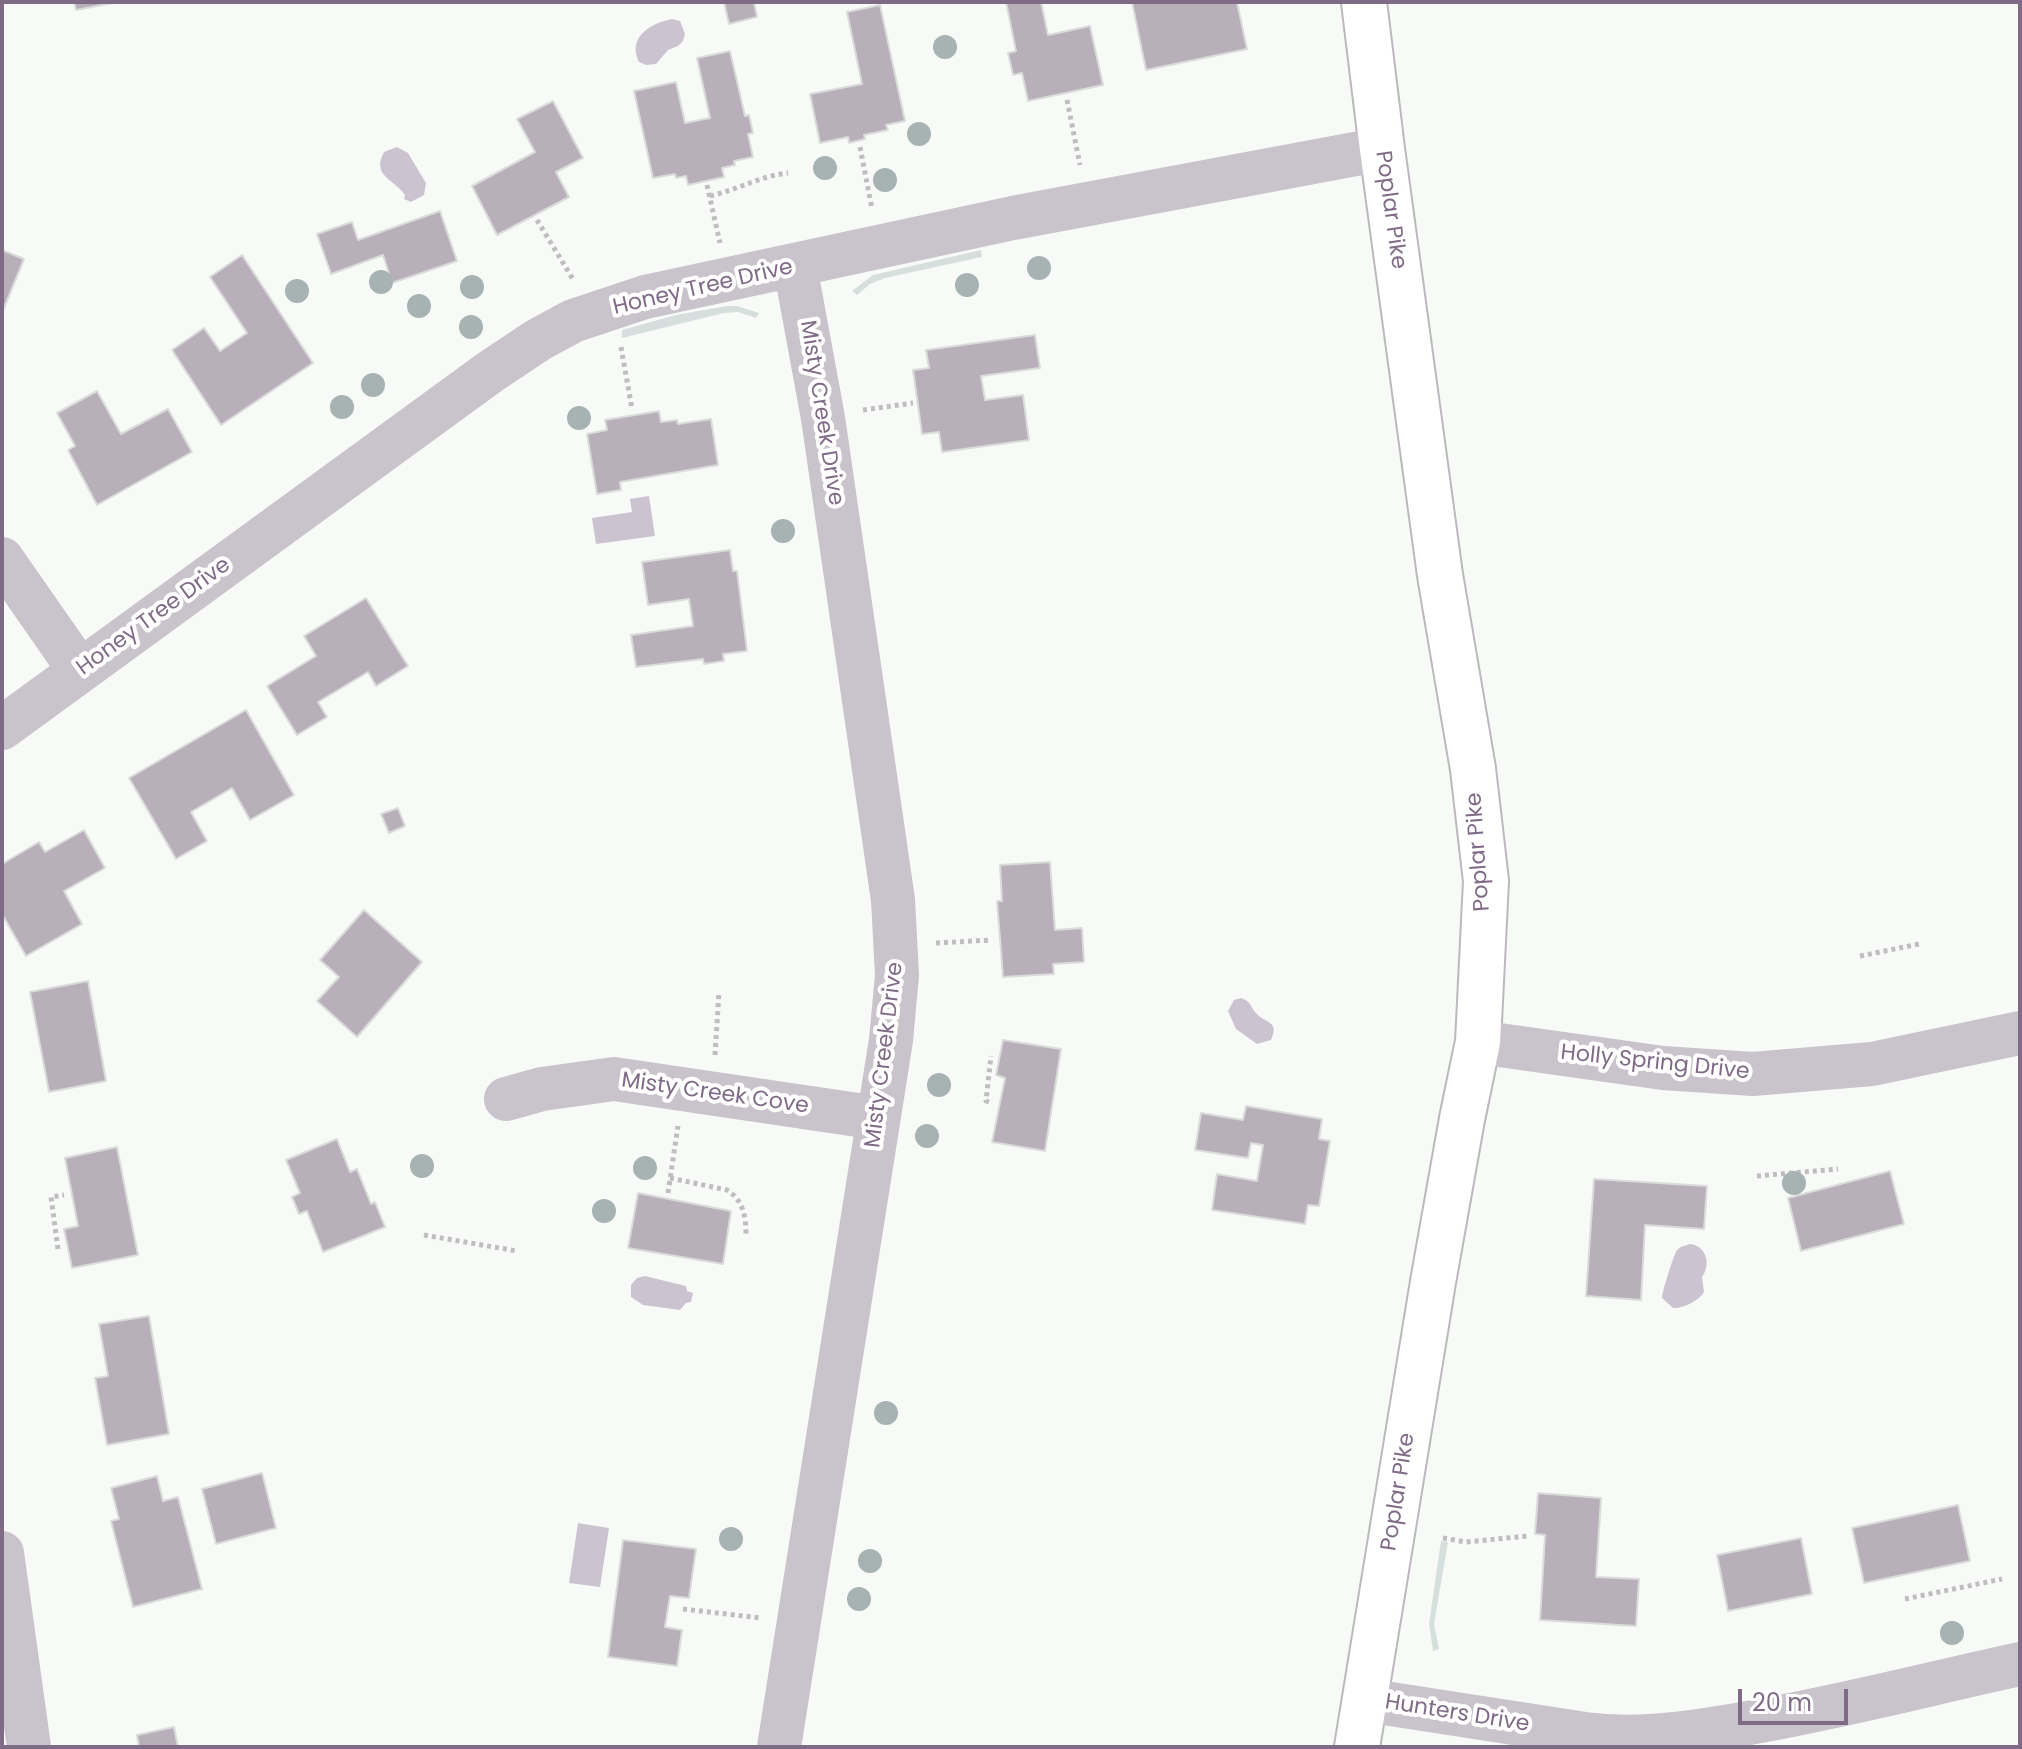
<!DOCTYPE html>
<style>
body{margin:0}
#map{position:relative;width:2022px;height:1749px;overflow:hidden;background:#f8faf8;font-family:Poppins,sans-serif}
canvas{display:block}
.frame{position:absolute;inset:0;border:4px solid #806b87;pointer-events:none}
.scale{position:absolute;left:1738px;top:1689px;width:110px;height:36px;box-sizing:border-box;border:4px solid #806b87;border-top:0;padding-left:10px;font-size:24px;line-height:28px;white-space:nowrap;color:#806b87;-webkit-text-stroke:6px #fff;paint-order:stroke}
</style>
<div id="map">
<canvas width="2022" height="1749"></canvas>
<div class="frame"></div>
<div class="scale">20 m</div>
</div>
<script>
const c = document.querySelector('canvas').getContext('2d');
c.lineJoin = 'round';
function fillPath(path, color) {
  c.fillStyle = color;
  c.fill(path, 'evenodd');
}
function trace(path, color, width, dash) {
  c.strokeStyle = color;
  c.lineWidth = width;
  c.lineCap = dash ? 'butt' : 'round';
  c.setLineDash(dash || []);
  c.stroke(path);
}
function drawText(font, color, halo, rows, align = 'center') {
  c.font = font + ' Poppins,sans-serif';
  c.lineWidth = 8;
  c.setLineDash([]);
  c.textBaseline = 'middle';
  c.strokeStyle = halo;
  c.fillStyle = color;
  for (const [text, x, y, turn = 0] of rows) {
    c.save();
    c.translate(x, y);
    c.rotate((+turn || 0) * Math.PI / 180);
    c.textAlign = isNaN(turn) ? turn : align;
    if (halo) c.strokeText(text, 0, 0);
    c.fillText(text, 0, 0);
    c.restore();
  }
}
fillPath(new Path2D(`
 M 981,250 L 982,257 L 885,278 L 870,284 L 857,295 L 852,291 L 873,275 Z
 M 727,306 L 737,306 L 759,313 L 756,318 L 738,312 L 724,313 L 622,338 L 622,330 L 676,315 Z
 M 1441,1541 L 1448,1542 L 1434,1624 L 1439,1649 L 1433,1651 L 1429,1624 Z`), '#d7dede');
fillPath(new Path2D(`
 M 672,19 L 680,21 L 685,34 L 683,41 L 678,46 L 668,50 L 656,64 L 646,65 L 639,62 C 627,38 650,23 672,19 Z
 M 397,147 L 408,153 L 426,183 L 424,195 L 411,202 L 404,199 L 405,195 C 394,179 371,176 384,152 Z
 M 649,496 L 655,536 L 596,544 L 592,518 L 632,512 L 630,499 Z
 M 1241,998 C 1252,1002 1249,1005 1256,1013 C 1265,1024 1280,1020 1271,1040 L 1257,1044 L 1236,1029 L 1228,1011 L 1234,1000 Z
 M 1690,1244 C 1707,1246 1711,1265 1702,1277 L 1704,1292 C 1699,1301 1682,1309 1673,1308 L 1662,1298 C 1662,1292 1674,1254 1677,1250 C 1681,1246 1684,1246 1690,1244 Z
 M 645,1276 L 686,1286 L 687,1291 L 693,1293 L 691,1302 L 686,1303 L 680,1310 L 643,1305 L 631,1297 L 631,1285 L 637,1278 Z
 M 578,1523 L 609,1528 L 600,1587 L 569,1583 Z`), '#cbc4d0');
const building = new Path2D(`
 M 74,2 L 118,2 L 76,10 Z
 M 724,2 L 754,2 L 757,17 L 729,24 Z
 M 1006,2 L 1041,2 L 1048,35 L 1090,26 L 1103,85 L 1028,101 L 1022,73 L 1013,75 L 1008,53 L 1016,51 Z
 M 1132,2 L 1237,2 L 1247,49 L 1146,70 Z
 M 880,5 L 905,121 L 886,125 L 888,130 L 864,135 L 865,139 L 849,143 L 848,137 L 820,143 L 810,94 L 862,84 L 847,12 Z
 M 730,51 L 745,116 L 749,115 L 753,133 L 748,134 L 753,157 L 734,161 L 735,165 L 722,168 L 724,177 L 688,185 L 686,176 L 676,178 L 675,174 L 653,178 L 634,91 L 676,82 L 685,123 L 710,118 L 697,58 Z
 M 553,101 L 583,158 L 556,172 L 569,197 L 497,235 L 472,186 L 535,152 L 517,119 Z
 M 440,211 L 457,261 L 392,283 L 383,255 L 331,274 L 317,234 L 352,222 L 358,240 Z
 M 2,250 L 24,259 L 4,308 L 2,308 Z
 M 242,255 L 313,363 L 221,425 L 172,350 L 204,328 L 220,351 L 247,333 L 210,277 Z
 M 1035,335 L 1040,368 L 981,376 L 985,400 L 1023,395 L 1029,440 L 942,452 L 939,432 L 922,434 L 913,370 L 929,368 L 926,350 Z
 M 97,391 L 121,434 L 168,409 L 192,452 L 97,505 L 68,450 L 75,446 L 57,413 Z
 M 659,411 L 661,422 L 677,420 L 678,424 L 711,419 L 718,465 L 620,482 L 621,490 L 597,494 L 587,434 L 607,430 L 605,420 Z
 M 730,550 L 733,571 L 737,571 L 747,651 L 723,654 L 724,661 L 704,664 L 703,659 L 636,667 L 631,635 L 693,626 L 689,599 L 648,605 L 642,562 Z
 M 366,598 L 408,666 L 376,686 L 368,672 L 318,702 L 327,717 L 297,735 L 267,686 L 316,656 L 304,636 Z
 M 246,710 L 294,795 L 250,820 L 232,788 L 191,812 L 207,841 L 176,859 L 129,778 Z
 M 398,808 L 405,826 L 389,833 L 381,814 Z
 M 84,830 L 105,868 L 64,891 L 82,924 L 26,956 L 2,914 L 2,864 L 39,842 L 45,852 Z
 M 1050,862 L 1055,930 L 1082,928 L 1084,962 L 1053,964 L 1054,974 L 1003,977 L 997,901 L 1002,901 L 1000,865 Z
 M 364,910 L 422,962 L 357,1037 L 317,1001 L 339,977 L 320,960 Z
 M 88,981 L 106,1081 L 49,1092 L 30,992 Z
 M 1003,1040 L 1061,1049 L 1045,1151 L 992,1142 L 1005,1078 L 996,1075 Z
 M 1246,1106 L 1322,1119 L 1319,1139 L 1330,1141 L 1319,1206 L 1308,1205 L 1305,1224 L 1212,1210 L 1217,1174 L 1257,1181 L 1263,1145 L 1251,1143 L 1248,1158 L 1195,1150 L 1201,1113 L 1243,1120 Z
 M 337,1139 L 350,1172 L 357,1169 L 371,1204 L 375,1202 L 385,1227 L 323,1252 L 307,1211 L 299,1214 L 292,1197 L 300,1193 L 286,1160 Z
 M 117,1147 L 138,1255 L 72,1268 L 64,1229 L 78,1226 L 65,1158 Z
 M 1890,1171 L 1904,1224 L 1801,1251 L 1788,1198 Z
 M 1594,1179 L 1707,1186 L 1704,1229 L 1645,1225 L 1641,1300 L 1586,1296 Z
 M 638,1193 L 731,1211 L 723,1264 L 628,1248 Z
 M 149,1316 L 169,1434 L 107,1445 L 95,1378 L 108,1376 L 99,1324 Z
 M 262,1473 L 276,1528 L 216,1544 L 202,1489 Z
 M 157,1476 L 163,1501 L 178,1497 L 202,1589 L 133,1607 L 111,1521 L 119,1519 L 111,1488 Z
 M 1538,1493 L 1601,1498 L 1596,1577 L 1639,1579 L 1636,1626 L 1540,1620 L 1545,1535 L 1535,1534 Z
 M 1958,1505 L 1970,1561 L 1864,1583 L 1852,1528 Z
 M 1801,1538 L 1812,1594 L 1728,1611 L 1717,1555 Z
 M 623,1540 L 696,1549 L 689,1598 L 670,1596 L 665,1627 L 682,1630 L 677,1666 L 608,1657 Z
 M 174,1727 L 178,1747 L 139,1747 L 137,1735 Z`);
fillPath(building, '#b8afbb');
trace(building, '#dadcda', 2);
const major = new Path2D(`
 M 1357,1747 L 1433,1282 L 1462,1119 L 1478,1042 L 1486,881 L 1473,769 L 1440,575 L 1382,149 L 1364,2`);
trace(major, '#bdb7bf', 48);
trace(new Path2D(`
 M 1067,100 L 1080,165
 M 860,147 L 872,209
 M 707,185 L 720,243
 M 710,196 C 737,190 760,176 788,173
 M 537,220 L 574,281
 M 621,347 L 632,409
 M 863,410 L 913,403
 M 936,943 L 991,940
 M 1860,956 L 1919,944
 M 715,1055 L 719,992
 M 989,1102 L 986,1101 L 991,1056
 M 1757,1176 L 1838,1169
 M 670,1178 L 727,1190 C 743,1200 746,1216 746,1235
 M 668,1193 L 678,1126
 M 424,1235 L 517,1251
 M 58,1249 L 51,1197 L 64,1195
 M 1443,1538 L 1466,1542 L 1528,1536
 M 1905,1599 L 2002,1579
 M 683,1609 L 761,1618`), '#c0bcc1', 5, [4, 4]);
trace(new Path2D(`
 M 2,559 L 80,671
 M 2,728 L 490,372 L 538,340 L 573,321 L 645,297 L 1013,218 L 1382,149
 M 1478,1042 L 1663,1068 L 1753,1074 L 1872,1064 L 2020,1033
 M 506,1099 L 542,1089 L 614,1079 L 878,1118
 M 2,1553 L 29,1747
 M 1365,1700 L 1585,1734 C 1639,1741 1690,1733 1743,1724 C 1837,1708 1928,1684 2020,1664
 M 779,1747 L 891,1040 L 897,975 L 893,900 L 823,418 L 795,266`), '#c9c4cb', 44);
trace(major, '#fff', 44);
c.fillStyle = '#a7b2b2';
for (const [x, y] of [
 [945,47],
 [919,134],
 [825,168],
 [885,180],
 [1039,268],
 [381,282],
 [967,285],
 [472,287],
 [297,291],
 [419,306],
 [471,327],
 [373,385],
 [342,407],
 [579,418],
 [783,531],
 [939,1085],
 [927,1136],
 [422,1166],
 [645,1168],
 [1794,1183],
 [604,1211],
 [886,1413],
 [731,1539],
 [870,1561],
 [859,1599],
 [1952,1633]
]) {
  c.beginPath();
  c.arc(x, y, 12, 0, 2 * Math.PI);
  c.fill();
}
drawText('22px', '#806b87', '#fff', [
 ["Poplar Pike",1390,210,82],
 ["Honey Tree Drive",703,288,-13],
 ["Misty Creek Drive",821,413,81],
 ["Honey Tree Drive",154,617,-36],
 ["Poplar Pike",1479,852,-94],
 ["Misty Creek Drive",885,1055,-83],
 ["Holly Spring Drive",1655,1063,6],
 ["Misty Creek Cove",715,1094,8],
 ["Poplar Pike",1399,1492,-81],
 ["Hunters Drive",1457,1714,9]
]);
</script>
